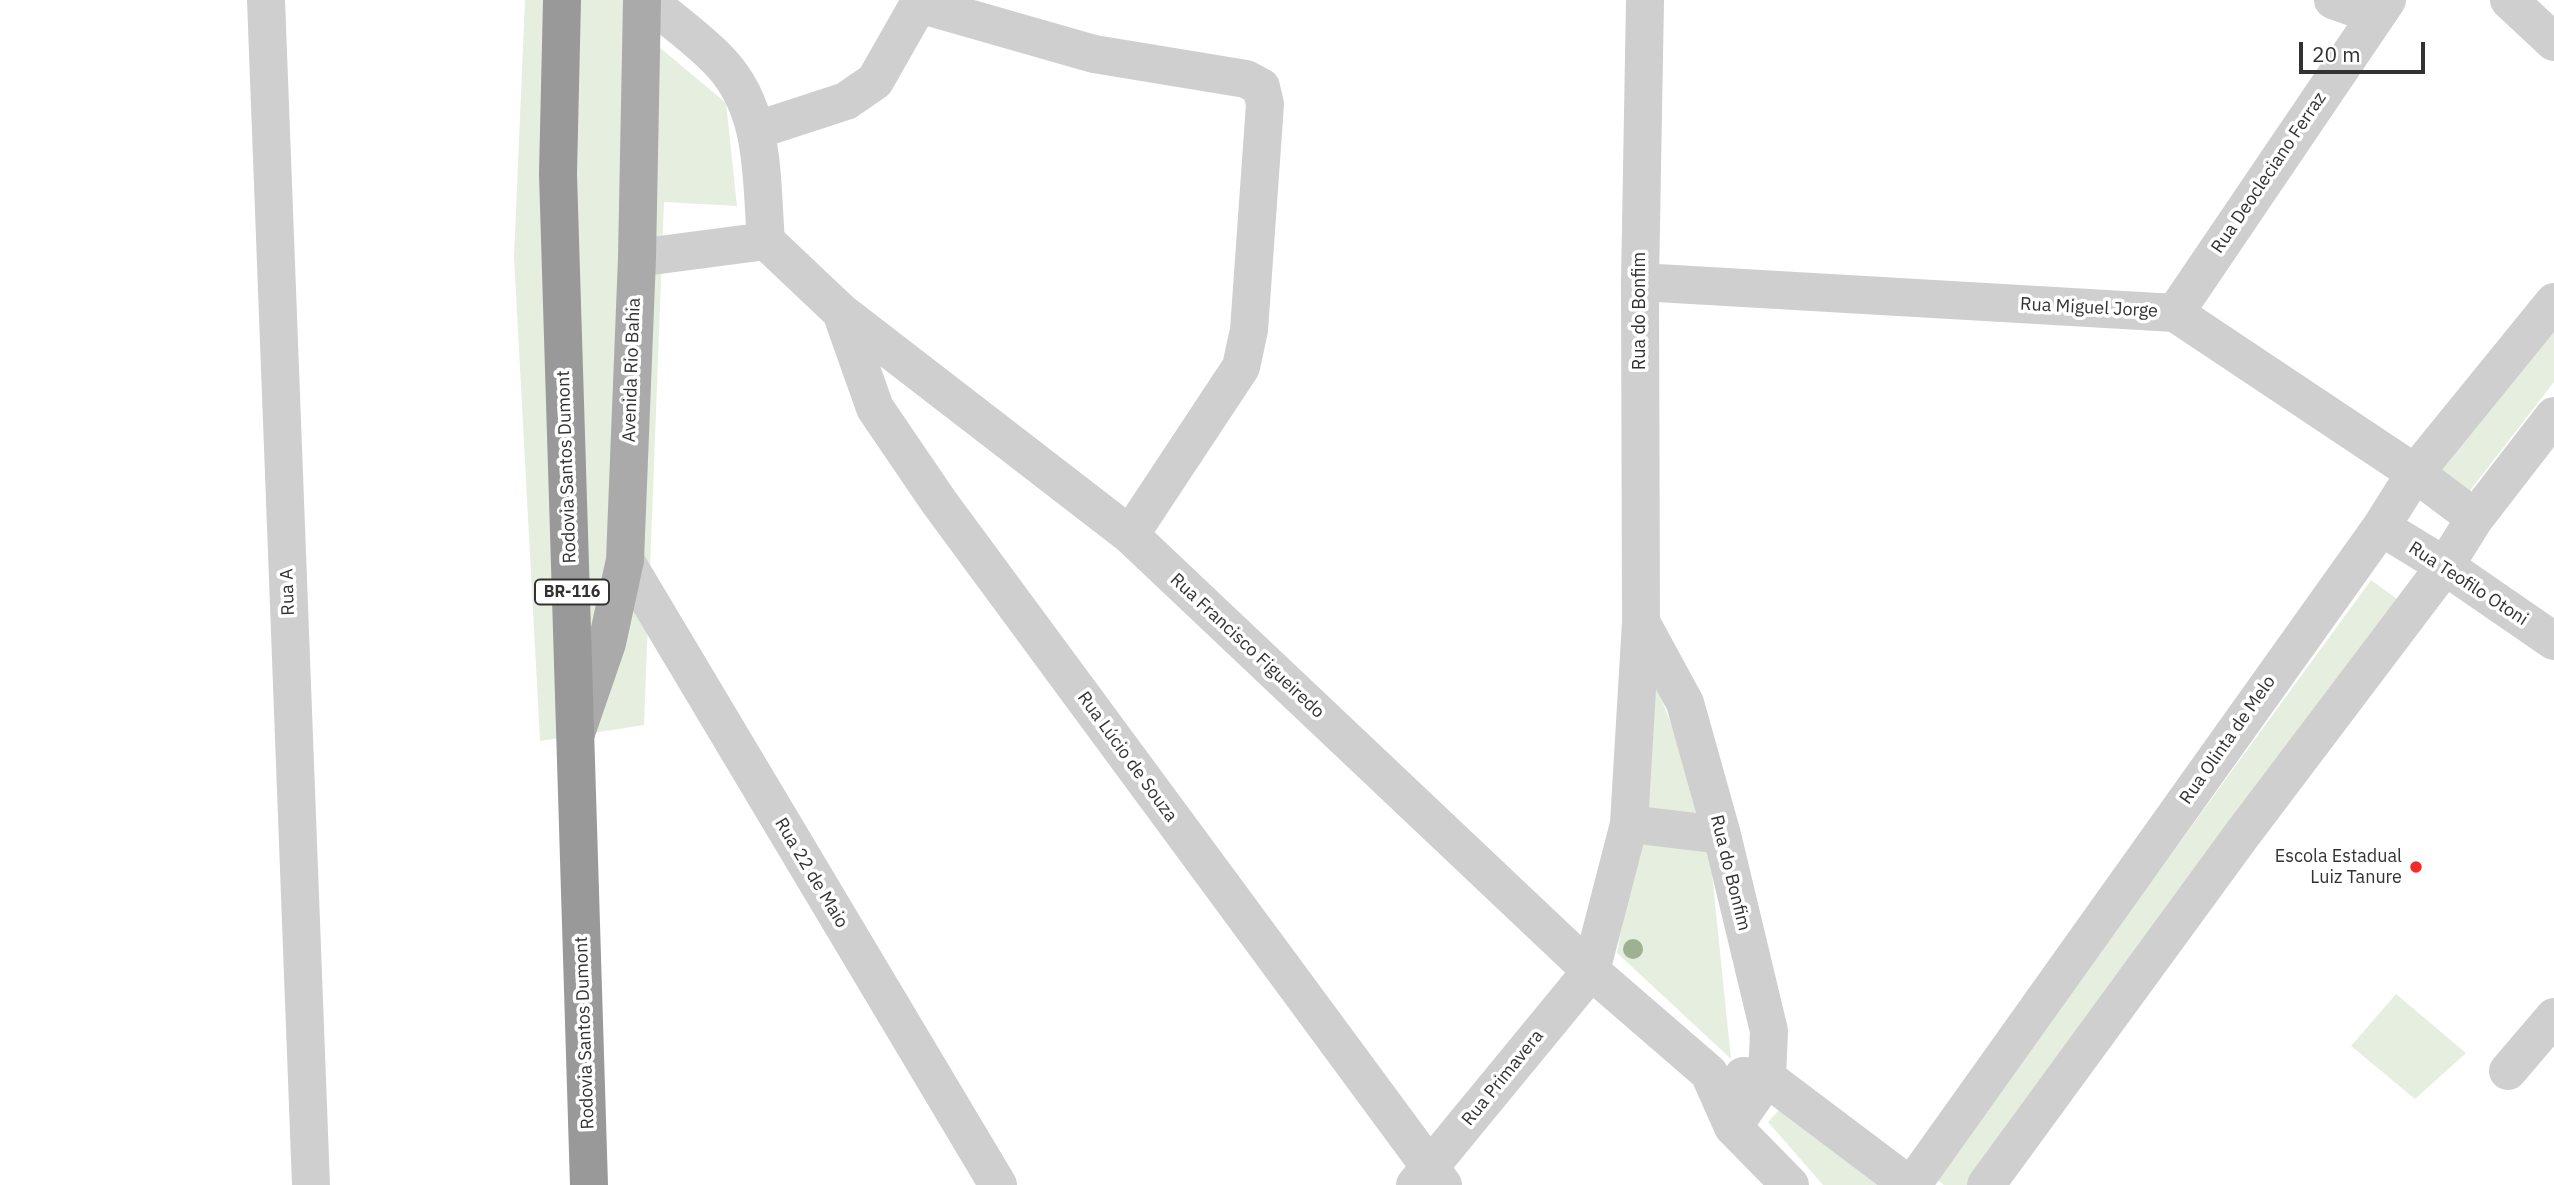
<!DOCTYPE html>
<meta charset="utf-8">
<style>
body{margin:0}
#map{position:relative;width:2554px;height:1185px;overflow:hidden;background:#fff;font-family:"IBM Plex Sans",sans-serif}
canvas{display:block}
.scale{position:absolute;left:2299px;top:42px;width:126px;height:32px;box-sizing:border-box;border:4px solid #323232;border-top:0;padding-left:9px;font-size:21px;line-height:24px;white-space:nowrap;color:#323232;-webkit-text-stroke:5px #fff;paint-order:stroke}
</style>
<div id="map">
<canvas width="2554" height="1185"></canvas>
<div class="scale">20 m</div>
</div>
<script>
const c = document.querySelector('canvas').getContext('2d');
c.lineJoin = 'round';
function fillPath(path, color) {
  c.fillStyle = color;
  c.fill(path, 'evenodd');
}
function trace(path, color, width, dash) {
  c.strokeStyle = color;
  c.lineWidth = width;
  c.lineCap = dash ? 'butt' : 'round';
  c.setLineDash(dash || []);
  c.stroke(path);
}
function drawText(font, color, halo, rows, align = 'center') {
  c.font = font + ' "IBM Plex Sans",sans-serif';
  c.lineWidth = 7;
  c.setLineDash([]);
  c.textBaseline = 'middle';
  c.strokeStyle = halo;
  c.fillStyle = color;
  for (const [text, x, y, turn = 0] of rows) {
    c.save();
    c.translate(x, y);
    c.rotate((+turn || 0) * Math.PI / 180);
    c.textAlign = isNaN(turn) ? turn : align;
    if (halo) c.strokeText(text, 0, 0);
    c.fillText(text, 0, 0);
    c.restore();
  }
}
fillPath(new Path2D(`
 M 525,0 L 663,0 L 658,46 L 726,103 L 737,206 L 664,202 L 644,725 L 540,741 L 514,257 Z
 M 2554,318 L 2554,382 L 2465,497 L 2432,472 Z
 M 2371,580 L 2404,604 L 1976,1185 L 1944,1185 L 1935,1178 Z
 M 1656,685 L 1706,815 L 1731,1059 L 1617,953 L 1645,800 Z
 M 2396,994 L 2466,1053 L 2415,1099 L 2351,1046 Z
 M 1782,1107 L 1879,1185 L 1823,1185 L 1768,1122 Z`), '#e6efdf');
trace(new Path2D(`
 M 266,0 L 311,1185
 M 648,0 C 672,21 700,40 721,63 C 766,111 761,180 766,241
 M 2333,0 L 2375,15
 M 2509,0 L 2554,42
 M 919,4 L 1094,54 L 1246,79 L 1261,87 L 1265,104 L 1249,330 L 1241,367 L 1130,535
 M 757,130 L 846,101 L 875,81 L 921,0
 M 766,241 L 841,312 L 1130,535 L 1591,971 L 1709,1073 L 1733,1127 L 1790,1185
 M 637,258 L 766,241
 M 1640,282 L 2175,313 L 2415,473 L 2475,518
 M 841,312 L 875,408 L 939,502 L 1443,1185
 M 2175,313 L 2387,0
 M 2381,527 L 2445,566 L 2554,641
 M 625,560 L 998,1185
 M 1641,622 L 1685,703 L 1722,835 L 1769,1031 L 1767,1078 L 1733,1127
 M 1629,824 L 1722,835
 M 2508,1071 L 2554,1017
 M 1743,1076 L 1767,1078 L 1909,1185
 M 1415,1185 L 1591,971 L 1629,824 L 1641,622 L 1640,282 L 1645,0
 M 1912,1185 L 2381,527 L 2415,473 L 2554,302
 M 1986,1185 L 2241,836 L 2445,566 L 2475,518 L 2554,416`), '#cfcfcf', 38);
trace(new Path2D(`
 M 576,733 L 607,643 L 625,560 L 637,258 L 642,0`), '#aaa', 38);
trace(new Path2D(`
 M 562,0 L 558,174 L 589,1185`), '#999', 38);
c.fillStyle = '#9fb193';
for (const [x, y] of [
 [1633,949]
]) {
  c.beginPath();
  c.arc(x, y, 10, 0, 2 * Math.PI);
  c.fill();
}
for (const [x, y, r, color] of [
 [2416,867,7,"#f32b2a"]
]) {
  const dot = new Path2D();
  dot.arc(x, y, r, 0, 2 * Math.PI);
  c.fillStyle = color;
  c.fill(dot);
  trace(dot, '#fff', 2.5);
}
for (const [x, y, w] of [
 [572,592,74]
]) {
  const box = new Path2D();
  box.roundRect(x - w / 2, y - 12.5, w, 25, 5);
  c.fillStyle = '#fff';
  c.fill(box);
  trace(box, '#323232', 2);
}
drawText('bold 16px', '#323232', null, [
 ["BR-116",572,592]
]);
drawText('18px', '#323232', '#fff', [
 ["Rua Deocleciano Ferraz",2269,173,-56],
 ["Rua Miguel Jorge",2089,308,3],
 ["Rua do Bonfim",1640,311,-90],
 ["Avenida Rio Bahia",632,370,-88],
 ["Rodovia Santos Dumont",567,467,-92],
 ["Rua Teofilo Otoni",2468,584,33],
 ["Rua A",288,592,-92],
 ["Rua Francisco Figueiredo",1247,646,43],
 ["Rua Olinta de Melo",2228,740,-55],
 ["Rua Lúcio de Souza",1127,757,54],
 ["Rua 22 de Maio",811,873,59],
 ["Rua do Bonfim",1730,873,76],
 ["Rodovia Santos Dumont",585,1033,-92],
 ["Rua Primavera",1503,1078,-51]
]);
drawText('18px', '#323232', '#fff', [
 ["Escola Estadual",2402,857],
 ["Luiz Tanure",2402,878]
], 'right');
</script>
